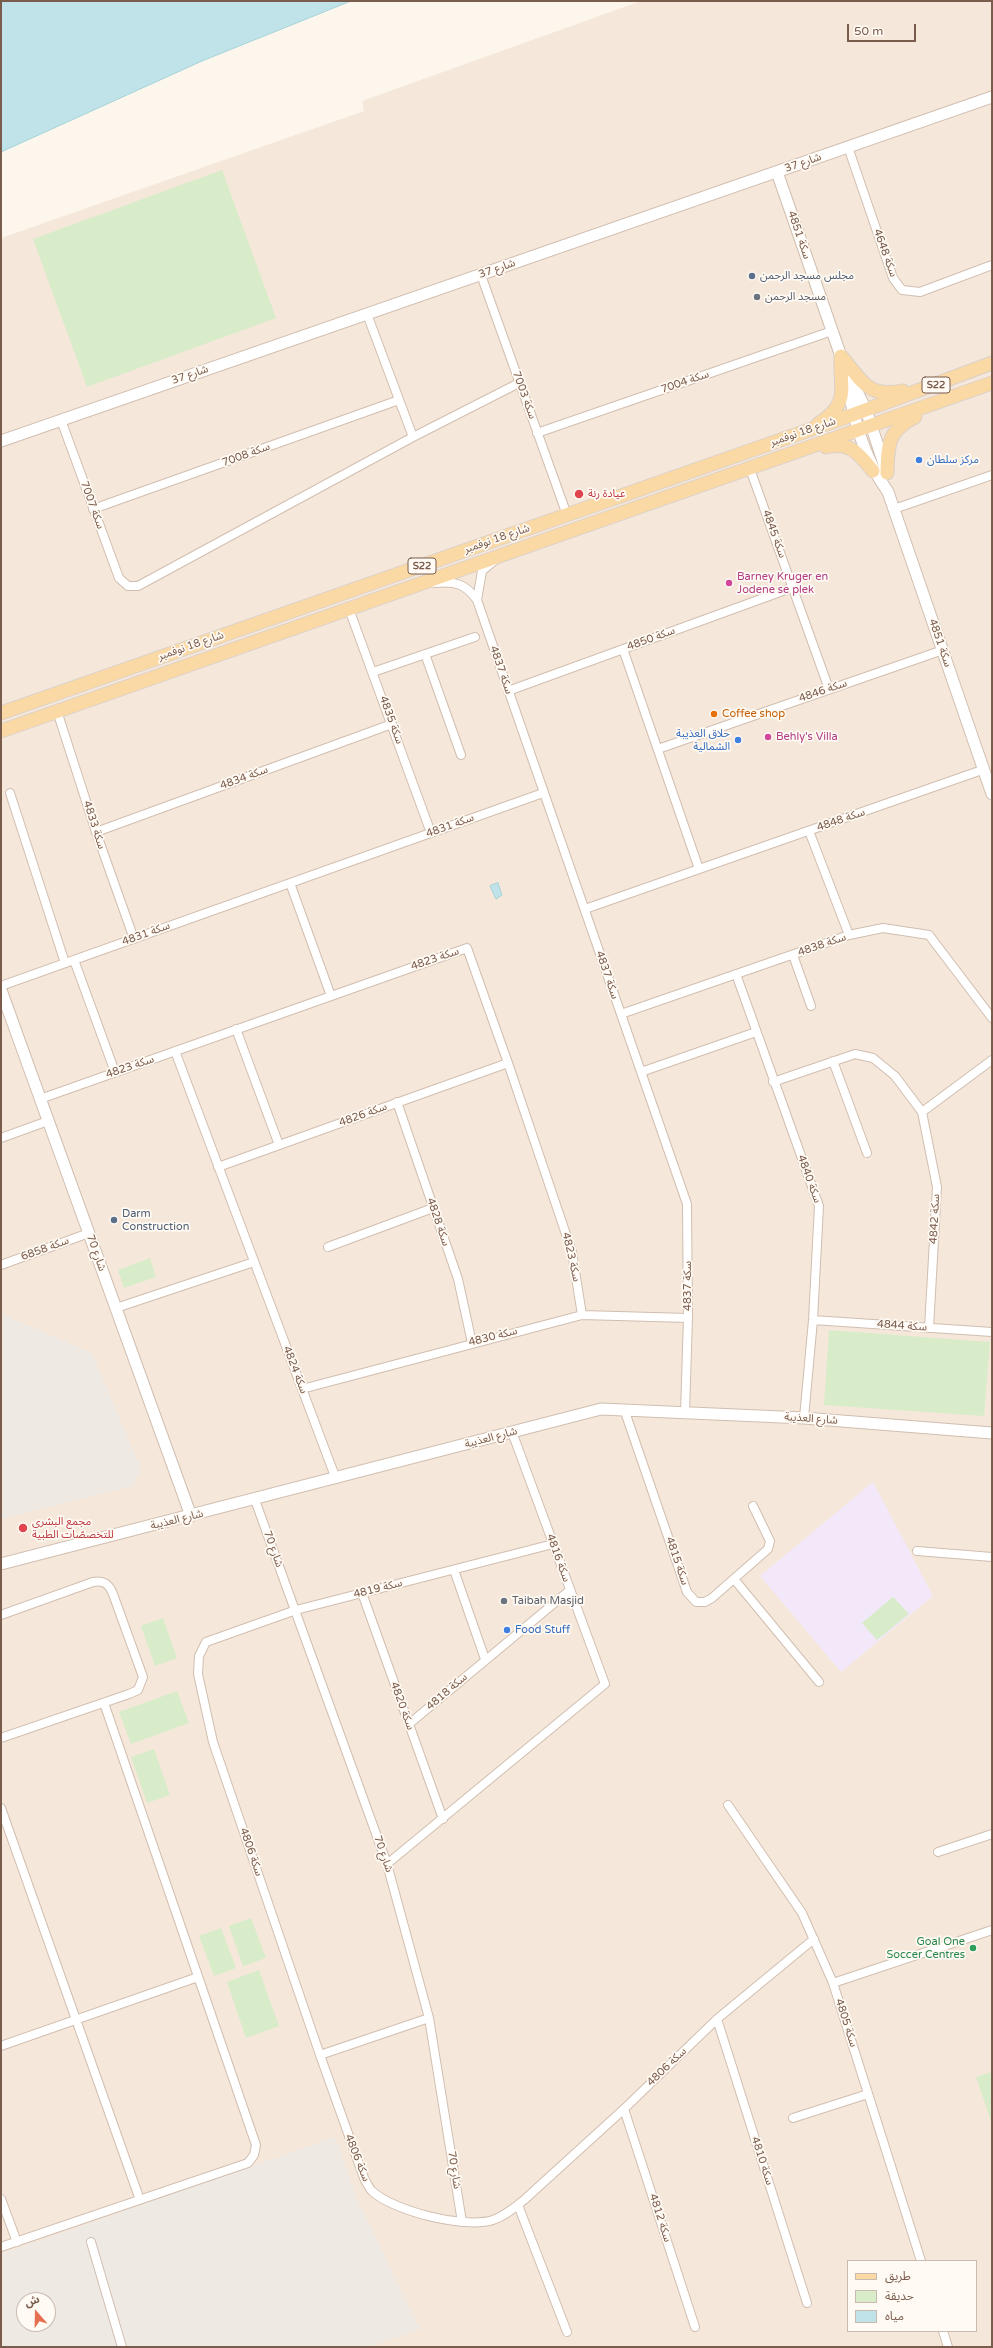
<!DOCTYPE html>
<meta charset="utf-8">
<style>
body{margin:0}
#map{position:relative;width:993px;height:2348px;overflow:hidden;background:#fdf6ec;font-family:"Varela Round","Noto Sans Arabic",sans-serif}
canvas{display:block}
.frame{position:absolute;inset:0;border:2px solid #7a5c4d;pointer-events:none}
.legend{position:absolute;left:847px;top:2260px;width:130px;height:72px;box-sizing:border-box;background:#fffaf3;border:1px solid #cabbb1;margin:0;padding:5px 7px;list-style:none;font-size:12px;color:#7a5c4d}
.legend li{display:flex;align-items:center;gap:8px;height:20px}
.legend b{width:20px;border:1px solid #cabbb1}
.north{position:absolute;left:16px;top:2292px;width:40px;height:40px;box-sizing:border-box;background:#fffaf3;border:1px solid #cabbb1;border-radius:50%;rotate:340deg;font-size:11px;font-weight:700;line-height:16px;text-align:center;color:#7a5c4d}
.north::after{content:'';display:block;margin:auto;width:14px;height:18px;background:#e76f51;clip-path:polygon(50% 0,100% 100%,50% 72%,0 100%)}
.scale{position:absolute;left:847px;top:24px;width:69px;height:18px;box-sizing:border-box;border:2px solid #7a5c4d;border-top:0;padding-left:5px;font-size:12px;line-height:14px;white-space:nowrap;color:#7a5c4d;-webkit-text-stroke:3px #fffaf3;paint-order:stroke}
</style>
<div id="map">
<canvas width="993" height="2348"></canvas>
<div class="frame"></div>
<ul class="legend">
<li><b style="height:5px;background:#fbd9a5"></b>طريق</li>
<li><b style="height:11px;background:#d8ecc9"></b>حديقة</li>
<li><b style="height:11px;background:#bfe3e8"></b>مياه</li>
</ul>
<div class="north">ش</div>
<div class="scale">50 m</div>
</div>
<script>
const c = document.querySelector('canvas').getContext('2d');
c.lineJoin = 'round';
function fillPath(path, color) {
  c.fillStyle = color;
  c.fill(path, 'evenodd');
}
function trace(path, color, width, dash) {
  c.strokeStyle = color;
  c.lineWidth = width;
  c.lineCap = dash ? 'butt' : 'round';
  c.setLineDash(dash || []);
  c.stroke(path);
}
function drawText(font, color, halo, rows, align = 'center') {
  c.font = font + ' "Varela Round","Noto Sans Arabic",sans-serif';
  c.lineWidth = 3.5;
  c.setLineDash([]);
  c.textBaseline = 'middle';
  c.strokeStyle = halo;
  c.fillStyle = color;
  for (const [text, x, y, turn = 0] of rows) {
    c.save();
    c.translate(x, y);
    c.rotate((+turn || 0) * Math.PI / 180);
    c.textAlign = isNaN(turn) ? turn : align;
    if (halo) c.strokeText(text, 0, 0);
    c.fillText(text, 0, 0);
    c.restore();
  }
}
fillPath(new Path2D(`
 M 641,1 L 992,1 L 992,2347 L 1,2347 L 1,238 L 364,111 L 362,101 ZM 848,2261 L 976,2261 L 976,2331 L 848,2331 ZM 24,2300 L 48,2300 L 48,2324 L 24,2324 Z`), '#f5e8da');
fillPath(new Path2D(`
 M 1,1314 L 92,1353 L 141,1469 L 133,1486 L 1,1519 Z
 M 335,2137 L 358,2201 L 420,2329 L 370,2347 L 1,2347 L 1,2254 ZM 24,2300 L 48,2300 L 48,2324 L 24,2324 Z`), '#efe9e4');
fillPath(new Path2D(`
 M 873,1482 L 933,1596 L 841,1672 L 760,1576 Z`), '#f3e8fa');
fillPath(new Path2D(`
 M 222,170 L 276,318 L 87,387 L 33,239 Z
 M 150,1258 L 156,1277 L 124,1288 L 118,1270 Z
 M 829,1330 L 990,1342 L 984,1416 L 824,1405 Z
 M 893,1597 L 909,1614 L 877,1640 L 862,1623 Z
 M 163,1618 L 177,1658 L 155,1666 L 141,1626 Z
 M 177,1691 L 189,1723 L 131,1744 L 119,1712 Z
 M 154,1749 L 170,1795 L 147,1803 L 131,1757 Z
 M 251,1918 L 266,1958 L 243,1966 L 229,1926 Z
 M 221,1928 L 236,1968 L 214,1976 L 199,1936 Z
 M 259,1970 L 279,2026 L 246,2038 L 227,1982 Z
 M 992,2072 L 992,2124 L 976,2077 Z`), '#d8ecc9');
const water = new Path2D(`
 M 1,1 L 351,1 L 202,61 L 1,152 Z
 M 498,883 L 502,895 L 496,899 L 490,886 Z`);
fillPath(water, '#bfe3e8');
trace(water, '#a5d3da', 1);
const minor = new Path2D(`
 M 848,147 L 893,278 L 902,290 L 920,292 L 992,265
 M 481,275 L 567,515
 M 367,314 L 413,437
 M 61,420 L 119,578 L 128,586 L 138,586 L 413,437 L 519,383
 M 537,433 L 832,331
 M 750,469 L 829,689
 M 93,509 L 399,400
 M 894,509 L 992,475
 M 493,562 L 482,571 L 477,600 L 687,1204 L 688,1318 L 685,1413
 M 435,583 C 454,581 465,583 477,600
 M 349,609 L 431,833
 M 623,649 L 699,869
 M 425,654 L 461,755
 M 373,672 L 475,637
 M 508,691 L 794,587
 M 57,711 L 96,832 L 134,939
 M 658,749 L 943,650
 M 10,793 L 65,963
 M 809,831 L 849,935
 M 96,832 L 392,724
 M 290,883 L 331,996
 M 585,909 L 982,770
 M 793,955 L 811,1006
 M 74,960 L 115,1072
 M 736,974 L 819,1206 L 813,1320 L 804,1418
 M 1,986 L 543,793
 M 621,1014 L 849,935 L 883,928 L 929,935 L 992,1018
 M 236,1029 L 279,1145
 M 175,1051 L 336,1479
 M 833,1061 L 867,1153
 M 641,1072 L 756,1032
 M 773,1082 L 855,1054 L 873,1058 L 895,1076 L 922,1112 L 937,1187 L 929,1328
 M 40,1099 L 467,948 L 508,1063 L 572,1252 L 582,1315
 M 397,1102 L 458,1279 L 472,1343
 M 922,1112 L 992,1060
 M 1,1138 L 48,1121
 M 218,1167 L 508,1063
 M 328,1247 L 433,1208
 M 1,1265 L 89,1233
 M 116,1308 L 254,1262
 M 813,1320 L 992,1332
 M 302,1389 L 582,1315 L 688,1318
 M 624,1409 L 687,1592 L 696,1602 L 705,1602 L 712,1598 L 768,1549 L 770,1541 L 753,1506
 M 255,1500 L 387,1864 L 429,2018 L 462,2222
 M 553,1544 L 296,1610 L 206,1642 L 199,1656 L 198,1674 L 213,1742 L 320,2055 L 364,2178 C 366,2182 369,2188 372,2191 C 393,2211 465,2229 493,2220 C 505,2216 514,2208 524,2200 L 624,2109 L 717,2019 L 814,1939
 M 917,1551 L 992,1557
 M 454,1570 L 485,1659
 M 734,1579 L 819,1682
 M 362,1593 L 443,1819
 M 1,1615 L 93,1582 C 104,1580 109,1584 113,1594 L 143,1677 L 138,1690 L 129,1694 L 1,1738
 M 409,1724 L 570,1590
 M 728,1805 L 802,1913 L 833,1983 L 921,2261
 M 1,1808 L 140,2200
 M 938,1852 L 992,1834
 M 387,1864 L 605,1684 L 512,1432
 M 833,1983 L 992,1930
 M 717,2019 L 807,2303
 M 1,2046 L 198,1977
 M 320,2055 L 429,2018
 M 624,2109 L 695,2327
 M 793,2118 L 868,2094
 M 1,2199 L 17,2242
 M 518,2205 L 567,2332
 M 91,2242 L 122,2347
 M 1,2247 L 248,2163 L 254,2155 L 256,2145 L 104,1703
 M 943,2331 L 948,2347`);
const tertiary = new Path2D(`
 M 777,172 L 844,365 L 866,410 L 886,470
 M 846,376 C 853,417 863,457 888,492 L 992,794
 M 1,441 L 992,97
 M 1,990 L 191,1516
 M 1,1564 L 601,1409 L 804,1418 L 992,1433`);
const primary = new Path2D(`
 M 841,356 C 862,380 866,398 903,391
 M 818,424 C 852,402 839,388 841,356
 M 826,447 C 850,441 859,454 873,471
 M 887,473 C 888,445 887,431 915,417
 M 1,713 L 852,415 L 992,363
 M 1,731 L 992,383`);
trace(minor, '#d1beb0', 10);
trace(tertiary, '#d1beb0', 13);
trace(primary, '#dad1cd', 15);
trace(minor, '#fff', 8);
trace(tertiary, '#fff', 11);
trace(primary, '#fbd9a5', 13);
for (const [x, y, r, color] of [
 [752,276,4,"#5c6f8a"],
 [757,297,4,"#6b7280"],
 [919,460,4,"#3f7fe0"],
 [579,494,5,"#e0444e"],
 [729,583,4,"#d1479c"],
 [714,714,4,"#e8710a"],
 [768,737,4,"#d1479c"],
 [738,740,4,"#3f7fe0"],
 [114,1220,4,"#5c6f8a"],
 [23,1528,5,"#e0444e"],
 [504,1601,4,"#6b7280"],
 [507,1630,4,"#3f7fe0"],
 [973,1948,4,"#2e9e5b"]
]) {
  const dot = new Path2D();
  dot.arc(x, y, r, 0, 2 * Math.PI);
  c.fillStyle = color;
  c.fill(dot);
  trace(dot, '#fffaf3', 1.5);
}
for (const [x, y, w] of [
 [936,385,28],
 [422,566,28]
]) {
  const box = new Path2D();
  box.roundRect(x - w / 2, y - 8, w, 16, 3);
  c.fillStyle = '#fffaf3';
  c.fill(box);
  trace(box, '#7a5c4d', 1);
}
drawText('bold 10px', '#7a5c4d', null, [
 ["S22",936,385],
 ["S22",422,566]
]);
drawText('11px', '#7a5c4d', '#fffaf3', [
 ["شارع 37",803,163,-19],
 ["سكة 4851",799,235,71],
 ["سكة 4648",885,253,70],
 ["شارع 37",497,269,-19],
 ["شارع 37",190,375,-19],
 ["سكة 7004",685,382,-19],
 ["سكة 7003",524,395,70],
 ["شارع 18 نوفمبر",803,432,-19],
 ["سكة 7008",246,455,-20],
 ["سكة 7007",92,505,70],
 ["سكة 4845",774,534,70],
 ["شارع 18 نوفمبر",497,539,-19],
 ["سكة 4850",651,639,-20],
 ["سكة 4851",940,643,71],
 ["شارع 18 نوفمبر",191,646,-19],
 ["سكة 4837",501,670,71],
 ["سكة 4846",823,691,-19],
 ["سكة 4835",391,720,70],
 ["سكة 4834",244,778,-20],
 ["سكة 4848",841,820,-19],
 ["سكة 4833",94,825,72],
 ["سكة 4831",450,826,-20],
 ["سكة 4831",146,934,-20],
 ["سكة 4838",822,945,-19],
 ["سكة 4823",435,959,-19],
 ["سكة 4837",607,975,71],
 ["سكة 4823",130,1067,-19],
 ["سكة 4826",363,1115,-20],
 ["سكة 4840",809,1179,70],
 ["سكة 4842",935,1219,-87],
 ["سكة 4828",438,1222,71],
 ["سكة 6858",45,1249,-20],
 ["شارع 70",96,1253,70],
 ["سكة 4823",571,1257,77],
 ["سكة 4837",688,1286,-90],
 ["سكة 4844",902,1326,4],
 ["سكة 4830",493,1337,-14],
 ["سكة 4824",295,1370,69],
 ["شارع العذيبة",811,1419,4],
 ["شارع العذيبة",491,1438,-15],
 ["شارع العذيبة",177,1520,-14],
 ["شارع 70",273,1549,70],
 ["سكة 4816",558,1558,70],
 ["سكة 4815",677,1561,71],
 ["سكة 4819",378,1589,-14],
 ["سكة 4818",447,1692,-41],
 ["سكة 4820",402,1706,70],
 ["سكة 4806",251,1852,71],
 ["شارع 70",383,1854,71],
 ["سكة 4805",846,2023,72],
 ["سكة 4806",667,2067,-44],
 ["سكة 4806",357,2158,68],
 ["سكة 4810",762,2161,72],
 ["شارع 70",454,2170,81],
 ["سكة 4812",660,2218,72]
]);
drawText('11px', '#4e5e75', '#fffaf3', [
 ["مجلس مسجد الرحمن",760,276],
 ["Darm",122,1214],
 ["Construction",122,1227]
], 'left');
drawText('11px', '#5b616d', '#fffaf3', [
 ["مسجد الرحمن",765,297],
 ["Taibah Masjid",512,1601]
], 'left');
drawText('11px', '#366cbe', '#fffaf3', [
 ["مركز سلطان",927,460],
 ["حلاق العذيبة",730,734,"right"],
 ["الشمالية",730,747,"right"],
 ["Food Stuff",515,1630]
], 'left');
drawText('11px', '#be3a42', '#fffaf3', [
 ["عيادة رنة",588,494],
 ["مجمع البشرى",32,1522],
 ["للتخصصّات الطبية",32,1535]
], 'left');
drawText('11px', '#b23c85', '#fffaf3', [
 ["Barney Kruger en",737,577],
 ["Jodene se plek",737,590],
 ["Behly's Villa",776,737]
], 'left');
drawText('11px', '#c56008', '#fffaf3', [
 ["Coffee shop",722,714]
], 'left');
drawText('11px', '#27864d', '#fffaf3', [
 ["Goal One",965,1942],
 ["Soccer Centres",965,1955]
], 'right');
</script>
